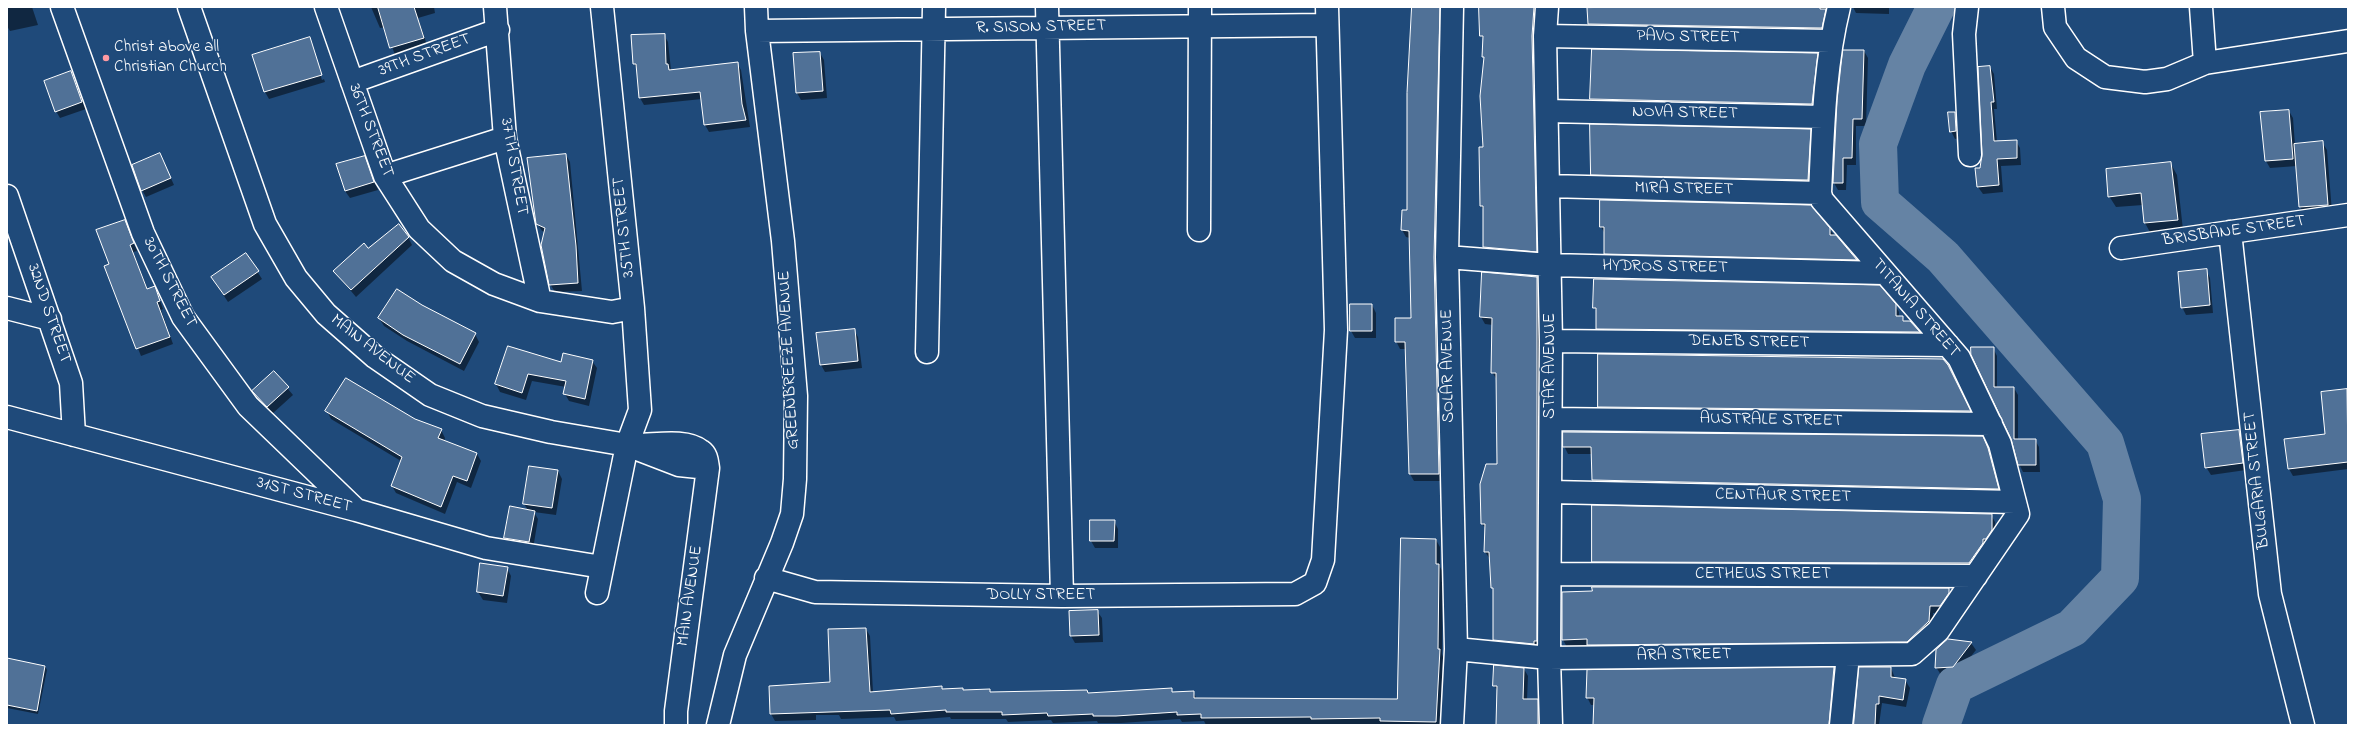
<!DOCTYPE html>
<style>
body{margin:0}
#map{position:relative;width:2355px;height:732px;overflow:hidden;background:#1f4a7a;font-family:"Indie Flower",sans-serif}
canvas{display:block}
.frame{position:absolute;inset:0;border:8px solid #fff;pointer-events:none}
</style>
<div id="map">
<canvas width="2355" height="732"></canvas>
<div class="frame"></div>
</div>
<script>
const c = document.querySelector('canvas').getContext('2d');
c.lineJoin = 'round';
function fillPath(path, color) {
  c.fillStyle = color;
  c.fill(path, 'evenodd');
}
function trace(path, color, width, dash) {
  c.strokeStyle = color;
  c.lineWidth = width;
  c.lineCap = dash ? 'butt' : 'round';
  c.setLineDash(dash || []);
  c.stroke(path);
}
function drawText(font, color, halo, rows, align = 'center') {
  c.font = font + ' "Indie Flower",sans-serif';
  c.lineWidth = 3.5;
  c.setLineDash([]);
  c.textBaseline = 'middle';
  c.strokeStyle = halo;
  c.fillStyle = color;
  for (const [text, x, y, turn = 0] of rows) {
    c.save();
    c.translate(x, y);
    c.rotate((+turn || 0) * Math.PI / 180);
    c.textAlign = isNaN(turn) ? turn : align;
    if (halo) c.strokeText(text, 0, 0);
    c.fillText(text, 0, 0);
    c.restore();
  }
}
fillPath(new Path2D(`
 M 7,7 L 32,7 L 38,25 L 10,31 L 7,26 Z
 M 371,7 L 434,7 L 435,13 L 418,18 L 427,45 L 395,55 L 385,27 L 380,28 Z
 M 1413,7 L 1446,7 L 1443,481 L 1414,481 L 1410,474 L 1406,349 L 1400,349 L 1396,341 L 1412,319 L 1410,238 L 1406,237 L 1402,230 L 1408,211 Z
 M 1480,7 L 1541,7 L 1540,258 L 1488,254 L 1484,247 L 1484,211 L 1481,206 L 1485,60 L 1484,40 L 1481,35 Z
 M 1588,7 L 1835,7 L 1825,35 L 1593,31 L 1589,24 Z
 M 1853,7 L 1889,7 L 1889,14 L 1856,13 Z
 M 664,35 L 668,42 L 671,70 L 737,63 L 741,70 L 750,127 L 709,132 L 705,125 L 702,99 L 644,105 L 640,98 L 637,69 L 634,63 Z
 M 309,38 L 322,80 L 324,79 L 325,82 L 269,99 L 265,92 Z
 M 1593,50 L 1817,54 L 1821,62 L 1816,111 L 1595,106 L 1591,99 Z
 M 1864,51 L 1868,58 L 1866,126 L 1856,126 L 1856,165 L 1847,165 L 1846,190 L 1838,190 L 1834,183 Z
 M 820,53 L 824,60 L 827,98 L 801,100 L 797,93 Z
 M 1990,67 L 1994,74 L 1997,109 L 1994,109 L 1997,142 L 2016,141 L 2020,148 L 2021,165 L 2001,166 L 2003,192 L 1983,194 L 1978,187 L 1983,154 Z
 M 70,72 L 86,109 L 60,118 L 56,111 Z
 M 2289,111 L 2293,118 L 2295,145 L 2322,142 L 2327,150 L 2332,212 L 2305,214 L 2300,207 L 2297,166 L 2270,168 L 2266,161 L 2262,113 Z
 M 1955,113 L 1959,120 L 1960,138 L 1955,139 L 1951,131 Z
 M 1810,130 L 1814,138 L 1812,187 L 1596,182 L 1592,174 Z
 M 566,155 L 570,162 L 582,291 L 555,292 L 550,284 L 545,232 L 542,231 L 537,223 Z
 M 364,158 L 378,190 L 350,198 L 345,191 Z
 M 163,161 L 174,185 L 146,197 L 142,190 Z
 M 2171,164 L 2177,175 L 2183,230 L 2151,234 L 2145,223 L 2143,205 L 2116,207 L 2109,196 Z
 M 124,221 L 137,251 L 133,252 L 148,290 L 154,288 L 158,295 L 163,309 L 161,310 L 173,344 L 141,356 L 105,266 L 110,265 Z
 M 1601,227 L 1829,229 L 1860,267 L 1610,261 L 1605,254 L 1605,234 Z
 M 408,237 L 412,245 L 356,297 L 335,272 L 368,249 Z
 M 246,254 L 262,279 L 228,302 L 216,284 Z
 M 2206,270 L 2210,278 L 2213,313 L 2186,315 L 2182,307 Z
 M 1483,273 L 1537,278 L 1541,285 L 1540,648 L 1498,647 L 1494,640 L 1494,591 L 1490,559 L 1485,552 L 1486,529 L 1482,524 L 1498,465 L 1497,380 L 1492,372 L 1493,325 L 1485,324 L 1481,317 Z
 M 1372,305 L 1376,313 L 1376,338 L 1355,338 L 1351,331 Z
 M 1895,305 L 1899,312 L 1899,317 L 1903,318 L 1905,322 L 1910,322 L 1923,339 L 1601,336 L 1597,329 L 1597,312 L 1594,307 Z
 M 422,306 L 475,334 L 479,342 L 464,371 L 407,341 L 384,326 L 379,318 Z
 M 854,330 L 858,337 L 862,368 L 825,372 L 821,365 Z
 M 508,347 L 562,363 L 592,361 L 597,368 L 589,406 L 569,401 L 565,394 L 566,387 L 532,381 L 526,400 L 500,392 L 496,384 Z
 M 1972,348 L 1993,348 L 1997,356 L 1997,388 L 2014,388 L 2018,395 L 2018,440 L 2035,440 L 2039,447 L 2040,472 L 2023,472 L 2019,464 L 2012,438 Z
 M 1599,355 L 1922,358 L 1948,365 L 1974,418 L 1603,414 L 1599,407 Z
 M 274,372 L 293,395 L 272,414 L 254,391 Z
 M 2346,390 L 2348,469 L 2293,476 L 2289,469 L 2326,435 Z
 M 327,411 L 415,420 L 441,430 L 445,438 L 444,441 L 477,454 L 481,461 L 471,488 L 457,482 L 445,514 L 396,493 L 392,486 L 401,461 L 331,419 Z
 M 2239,431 L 2243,438 L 2246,470 L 2211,475 L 2206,467 Z
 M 1986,445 L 1992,457 L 2002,496 L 1598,487 L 1593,480 L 1592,454 L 1568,454 L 1564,446 Z
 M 558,471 L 562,479 L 556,515 L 534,512 L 538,519 L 533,549 L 509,545 L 505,538 L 528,510 L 524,504 Z
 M 1991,515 L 1995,522 L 1996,538 L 1973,571 L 1598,569 L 1593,561 Z
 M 1114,521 L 1118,529 L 1118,548 L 1095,548 L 1091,541 Z
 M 1436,540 L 1440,547 L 1440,567 L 1443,572 L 1442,654 L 1443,657 L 1440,725 L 1206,725 L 1204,721 L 1182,722 L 1180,719 L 1121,723 L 1098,723 L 1097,721 L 1053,723 L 1051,720 L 1008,722 L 1006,719 L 951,719 L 950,717 L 896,721 L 894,717 L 841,719 L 839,715 L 816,715 L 816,720 L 775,721 L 771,714 L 831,683 L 866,629 L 870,636 L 873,692 L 941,688 L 943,690 L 964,691 L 989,690 L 991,693 L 1087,691 L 1089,694 L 1171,689 L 1173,693 L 1193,692 L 1197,699 L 1398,700 Z
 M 507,568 L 511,576 L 507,603 L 483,600 L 478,592 Z
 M 1948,589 L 1953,597 L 1944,613 L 1933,613 L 1933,629 L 1911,649 L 1592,652 L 1589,646 L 1567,647 L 1563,640 Z
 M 1097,611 L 1102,618 L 1103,642 L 1075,643 L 1071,636 Z
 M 1948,640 L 1971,643 L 1976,650 L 1957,674 L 1941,675 L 1936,667 Z
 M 7,659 L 45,666 L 47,670 L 38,714 L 7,708 Z
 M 1834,668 L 1838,676 L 1833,725 L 1594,725 L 1594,705 L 1591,705 L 1587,697 Z
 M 1891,668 L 1895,678 L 1905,680 L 1910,688 L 1906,707 L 1882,703 L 1879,725 L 1855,725 Z
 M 1524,669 L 1528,676 L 1527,700 L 1537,700 L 1541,707 L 1542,725 L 1497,725 L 1498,692 L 1494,685 Z`), '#0007');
trace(new Path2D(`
 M 1936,7 L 1907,65 L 1878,144 L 1880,202 L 1943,257 L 2105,443 L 2122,499 L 2120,578 L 2072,628 L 1955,685 L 1941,725`), '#6583a4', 38);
const building = new Path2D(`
 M 378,7 L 414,7 L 424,38 L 390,48 Z
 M 1412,7 L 1440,7 L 1434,257 L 1439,474 L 1409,474 L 1405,342 L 1395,342 L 1395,318 L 1411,318 L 1409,231 L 1401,230 L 1402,210 L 1407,210 L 1407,93 Z
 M 1479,7 L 1534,7 L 1532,36 L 1537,252 L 1483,247 L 1483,206 L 1480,206 L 1479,147 L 1483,147 L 1480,96 L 1484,57 L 1482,57 L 1483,36 L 1480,36 Z
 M 1634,7 L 1820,7 L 1820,9 L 1826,9 L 1822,28 L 1588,24 L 1587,8 Z
 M 665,34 L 666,64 L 668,64 L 669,70 L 738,62 L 742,104 L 746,120 L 704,125 L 700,92 L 639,98 L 636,64 L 633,64 L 631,35 Z
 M 310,37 L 322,75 L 264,92 L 252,55 Z
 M 1592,49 L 1818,53 L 1812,104 L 1590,99 Z
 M 1843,50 L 1864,50 L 1862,119 L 1853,119 L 1852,158 L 1843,158 L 1843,183 L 1833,183 L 1837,101 Z
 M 820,52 L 823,91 L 796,93 L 793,53 Z
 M 1990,66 L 1994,102 L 1991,102 L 1994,141 L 2017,140 L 2017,158 L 1997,159 L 1999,185 L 1977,187 L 1975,168 L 1980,168 L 1982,154 L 1978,67 Z
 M 71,71 L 82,102 L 55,112 L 44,81 Z
 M 2289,110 L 2293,159 L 2265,161 L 2260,112 Z
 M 1948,112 L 1955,112 L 1956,131 L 1950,132 Z
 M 1590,124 L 1811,129 L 1808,180 L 1591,175 Z
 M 2323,141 L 2328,205 L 2299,207 L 2294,144 Z
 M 160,153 L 171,178 L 141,191 L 132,165 Z
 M 566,154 L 576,246 L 578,283 L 549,285 L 541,245 L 545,228 L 536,224 L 527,158 Z
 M 365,156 L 374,182 L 345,191 L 336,164 Z
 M 2171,162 L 2178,220 L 2144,223 L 2141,193 L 2108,197 L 2106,169 Z
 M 1600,200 L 1811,205 L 1830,228 L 1830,235 L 1836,235 L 1857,260 L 1604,254 L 1604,227 L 1600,227 Z
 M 125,220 L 134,243 L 130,245 L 147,289 L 155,286 L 160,301 L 157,302 L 170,337 L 136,349 L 104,266 L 109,264 L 96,230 Z
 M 399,224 L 409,237 L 351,290 L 333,271 L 364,243 L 368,248 Z
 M 246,253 L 259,271 L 224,295 L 211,277 Z
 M 2207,269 L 2210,305 L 2181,308 L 2178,272 Z
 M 1482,272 L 1537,277 L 1537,641 L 1534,641 L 1534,644 L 1493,640 L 1493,588 L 1491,588 L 1489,552 L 1484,552 L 1485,524 L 1481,524 L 1480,484 L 1486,464 L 1497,464 L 1496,373 L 1491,373 L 1492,318 L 1480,317 Z
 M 1594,279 L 1880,285 L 1896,304 L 1896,316 L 1903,316 L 1903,321 L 1910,321 L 1920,332 L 1596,329 L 1596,308 L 1593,308 Z
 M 397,289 L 422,305 L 476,333 L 460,364 L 403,335 L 378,318 Z
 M 1350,304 L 1372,304 L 1372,331 L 1350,331 Z
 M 855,329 L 858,361 L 820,365 L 816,333 Z
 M 508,346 L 561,362 L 563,353 L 593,360 L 585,399 L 563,394 L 566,381 L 528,374 L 522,393 L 495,384 Z
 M 1971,347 L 1994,347 L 1994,387 L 2014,387 L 2014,439 L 2036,439 L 2036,465 L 2018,465 L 2011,439 L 1971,355 Z
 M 1598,354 L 1943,359 L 1948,365 L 1971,411 L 1598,407 Z
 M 274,371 L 289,387 L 267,407 L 252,391 Z
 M 346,378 L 415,419 L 442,429 L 438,438 L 477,453 L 467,481 L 453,476 L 441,507 L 391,486 L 402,457 L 325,411 Z
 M 2347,389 L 2348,462 L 2288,469 L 2284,439 L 2325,434 L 2321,392 Z
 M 2239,430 L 2243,463 L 2205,468 L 2201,434 Z
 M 1563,432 L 1983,436 L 1988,448 L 1999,489 L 1592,480 L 1591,447 L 1563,447 Z
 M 529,466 L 558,470 L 552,508 L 523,504 Z
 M 1592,505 L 1992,514 L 1992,530 L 1986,539 L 1983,539 L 1983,543 L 1969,563 L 1592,562 Z
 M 510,506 L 535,511 L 529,542 L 504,538 Z
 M 1090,520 L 1115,520 L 1114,541 L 1090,541 Z
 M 1401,538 L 1436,539 L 1436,564 L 1439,564 L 1438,649 L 1440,649 L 1436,722 L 1380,721 L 1380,718 L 1311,719 L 1311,717 L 1201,718 L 1201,714 L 1177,715 L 1177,712 L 1116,716 L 1093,716 L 1093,714 L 1048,716 L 1047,713 L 1002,715 L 1002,712 L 946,712 L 946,710 L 891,714 L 890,710 L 770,714 L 769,686 L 830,682 L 828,629 L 866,628 L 870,692 L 942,686 L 942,689 L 963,688 L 963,690 L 990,689 L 990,692 L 1087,690 L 1088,693 L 1172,688 L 1172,692 L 1194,691 L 1194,698 L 1397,699 Z
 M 480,563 L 508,567 L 503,596 L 477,592 Z
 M 1592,587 L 1949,588 L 1949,593 L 1940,606 L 1930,606 L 1929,621 L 1907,642 L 1587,645 L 1587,639 L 1562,640 L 1562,592 L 1592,591 Z
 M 1098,610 L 1099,635 L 1070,636 L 1069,611 Z
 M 1948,639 L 1972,642 L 1953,667 L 1935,668 L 1936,650 Z
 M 7,658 L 45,666 L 37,711 L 7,705 Z
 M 1494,665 L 1524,668 L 1523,699 L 1538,699 L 1538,725 L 1496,725 L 1497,686 L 1493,686 Z
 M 1834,667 L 1829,725 L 1593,725 L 1594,698 L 1586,698 L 1587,670 Z
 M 1859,667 L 1891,667 L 1891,677 L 1906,679 L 1903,700 L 1879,696 L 1879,704 L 1876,704 L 1875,725 L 1854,725 Z`);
fillPath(building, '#507197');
trace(building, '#fff', 1);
const minor = new Path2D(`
 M 62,7 L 143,233 L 183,317 L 248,406 L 355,509
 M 189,7 L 265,224 L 296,278 L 326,314 L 375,357 L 430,395 L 482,416 L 551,432 L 627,445 L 679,465 L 708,468
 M 326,7 L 385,176 L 419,229 L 453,261 L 494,284 L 540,301 L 612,312 L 633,308
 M 495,7 L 505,138 L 540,301
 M 1047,7 L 1062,596
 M 1547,7 L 1545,36 L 1551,341 L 1549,658 L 1551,725
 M 1967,7 L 1964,34 L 1970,155
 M 2053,7 L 2055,27 L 2076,58 L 2105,77 L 2145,82 L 2167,79 L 2205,63 L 2348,41
 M 2201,7 L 2205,63
 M 757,31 L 1326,25
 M 1545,36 L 1830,41
 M 352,82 L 498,30
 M 1547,111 L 1823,117
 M 385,176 L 505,138
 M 1548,186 L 1820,193
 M 7,196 L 71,383 L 74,435
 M 1199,230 L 1200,7
 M 2230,232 L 2270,594 L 2303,725
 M 2121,248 L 2348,215
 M 1447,257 L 1549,265 L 1884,273
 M 7,308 L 50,319
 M 1551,341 L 1948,345
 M 927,352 L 934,7
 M 7,417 L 356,510 L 486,548 L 602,567
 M 1551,419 L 1991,424
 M 638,445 C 656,445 686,439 701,451 C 707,455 707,462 708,468 L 676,711 L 676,725
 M 1551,492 L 2015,502
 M 1551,574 L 1976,576
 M 766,578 L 815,592 L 1062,596 L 1295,594 L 1315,583 L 1323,560 L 1336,330 L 1327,7
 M 597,593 L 627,445 L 640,410 L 633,308 L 602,7
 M 1456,649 L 1549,658 L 1912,654 L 1938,631 L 2018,514 L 2000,444 L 1959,358 L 1822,200 L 1820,193 C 1823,131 1824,68 1839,7
 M 718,725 L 735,655 L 782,543 L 792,514 L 795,479 L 796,396 L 783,241 L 757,31 L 756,7
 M 1452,725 L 1456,649 L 1447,257 L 1452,7
 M 1841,725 L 1848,655`);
trace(minor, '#fff', 25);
trace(minor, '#1f4a7a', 22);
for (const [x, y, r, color] of [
 [106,58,4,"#ff9aa2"]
]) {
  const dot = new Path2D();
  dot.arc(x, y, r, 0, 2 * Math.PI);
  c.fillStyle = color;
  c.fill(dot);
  trace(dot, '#1f4a7a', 1.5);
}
drawText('17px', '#fff', '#1f4a7a', [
 ["R. SISON STREET",1041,28,-1],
 ["PAVO STREET",1688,38,1],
 ["39TH STREET",425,56,-20],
 ["NOVA STREET",1685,114,1],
 ["36TH STREET",370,131,69],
 ["37TH STREET",513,167,80],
 ["MIRA STREET",1684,190,1],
 ["35TH STREET",625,227,-96],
 ["BRISBANE STREET",2234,232,-8],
 ["HYDROS STREET",1665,268,1],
 ["30TH STREET",169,283,63],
 ["TITANIA STREET",1915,309,49],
 ["32ND STREET",48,314,71],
 ["DENEB STREET",1749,343,1],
 ["MAIN AVENUE",372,350,38],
 ["GREENBREEZE AVENUE",790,360,-93],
 ["SOLAR AVENUE",1449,366,-91],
 ["STAR AVENUE",1551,366,-90],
 ["AUSTRALE STREET",1771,421,1],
 ["BULGARIA STREET",2258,480,-96],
 ["31ST STREET",304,496,15],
 ["CENTAUR STREET",1783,497,1],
 ["CETHEUS STREET",1763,575],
 ["MAIN AVENUE",691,596,-82],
 ["DOLLY STREET",1041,596],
 ["ARA STREET",1684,656,-1]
]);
drawText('17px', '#fff', '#1f4a7a', [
 ["Christ above all",114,48],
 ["Christian Church",114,68]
], 'left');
</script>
